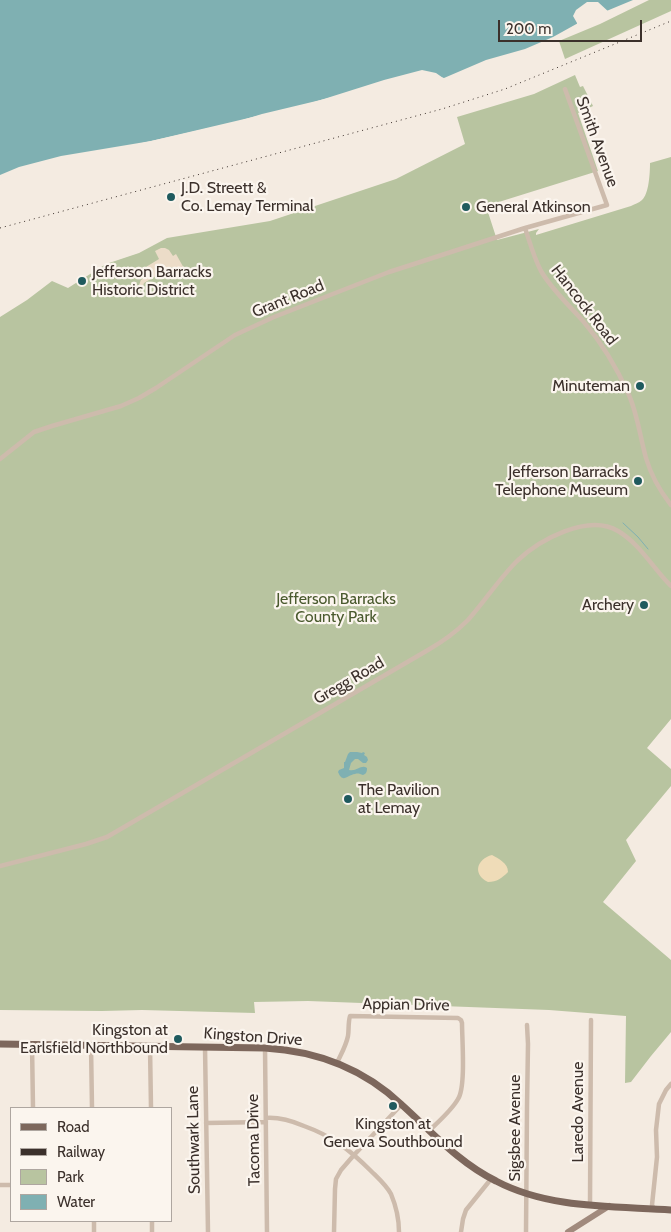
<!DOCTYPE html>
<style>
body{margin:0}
#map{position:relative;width:671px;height:1232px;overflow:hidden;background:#f4ebe1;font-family:Cabin,sans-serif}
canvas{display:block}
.legend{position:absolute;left:10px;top:1107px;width:162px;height:115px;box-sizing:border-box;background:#fbf5ee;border:1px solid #aea6a0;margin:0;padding:6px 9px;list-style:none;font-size:15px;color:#3b302b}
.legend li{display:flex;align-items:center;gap:10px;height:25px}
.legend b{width:25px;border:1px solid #aea6a0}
.scale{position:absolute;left:498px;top:20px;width:144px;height:22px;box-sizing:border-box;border:2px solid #3b302b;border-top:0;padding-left:6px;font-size:15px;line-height:18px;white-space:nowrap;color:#3b302b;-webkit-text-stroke:4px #fbf5ee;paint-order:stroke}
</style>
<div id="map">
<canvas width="671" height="1232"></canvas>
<ul class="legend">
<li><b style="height:6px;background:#7d675c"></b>Road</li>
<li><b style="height:6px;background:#3b302b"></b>Railway</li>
<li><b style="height:14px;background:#b8c4a0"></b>Park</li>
<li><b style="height:14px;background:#7fb0b2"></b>Water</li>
</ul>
<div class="scale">200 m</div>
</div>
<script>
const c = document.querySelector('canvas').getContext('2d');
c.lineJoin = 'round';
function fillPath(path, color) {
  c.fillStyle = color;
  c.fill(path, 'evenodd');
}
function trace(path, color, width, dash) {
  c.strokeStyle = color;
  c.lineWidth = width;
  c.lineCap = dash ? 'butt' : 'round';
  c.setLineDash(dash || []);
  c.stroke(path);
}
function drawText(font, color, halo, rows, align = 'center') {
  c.font = font + ' Cabin,sans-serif';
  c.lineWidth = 4.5;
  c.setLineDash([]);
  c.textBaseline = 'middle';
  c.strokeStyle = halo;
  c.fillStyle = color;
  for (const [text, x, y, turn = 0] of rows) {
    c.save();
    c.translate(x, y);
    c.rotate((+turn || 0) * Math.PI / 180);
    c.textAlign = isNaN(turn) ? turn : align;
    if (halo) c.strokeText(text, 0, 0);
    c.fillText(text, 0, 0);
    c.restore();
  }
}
fillPath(new Path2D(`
 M 649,0 L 671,0 L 671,11 L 565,59 L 559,41 L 600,24 Z
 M 575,75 L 580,87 L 583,86 L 593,106 L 578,113 L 598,171 L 486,206 L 497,240 L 539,229 L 536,233 L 536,235 L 631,206 C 634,204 639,203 642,200 C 649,194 650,173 650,163 L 671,157 L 671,719 L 647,748 L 671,769 L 671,786 L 626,840 L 636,861 L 603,902 L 671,960 L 671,1032 L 651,1056 L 631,1082 L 625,1083 L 626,1016 L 549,1010 L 308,1001 L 254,1002 L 255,1013 L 142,1010 L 102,1011 L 0,1010 L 0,317 L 27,300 L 52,281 L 68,288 L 106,264 L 139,253 L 167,238 L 270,221 L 396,179 L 465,144 L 457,117 L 534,94 Z`), '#b8c4a0');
fillPath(new Path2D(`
 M 492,855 C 499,859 508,863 508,872 C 502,878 497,882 488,882 C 472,874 477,859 492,855 Z`), '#efdcb8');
fillPath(new Path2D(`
 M 161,248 L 165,248 L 169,250 L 173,256 L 176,254 L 185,270 L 182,272 L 178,268 L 171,267 L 144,283 L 143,286 L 139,285 L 141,280 L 145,277 L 141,270 L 159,259 L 155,251 Z`), '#ecdcc8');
fillPath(new Path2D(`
 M 0,0 L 633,0 L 580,22 L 553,37 L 525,49 L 486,60 L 444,78 L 429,74 L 262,114 L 236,122 L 17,171 L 0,178 Z
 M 350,752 L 357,752 L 362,753 L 363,752 L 365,753 L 364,755 L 367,757 L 368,760 L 366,763 L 363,763 L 358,759 L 355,759 L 351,763 L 349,770 C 357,772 361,764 367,768 C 367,772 366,774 363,775 C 360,774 358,773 355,774 C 347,775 343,784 338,772 L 339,770 L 344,768 L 344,762 L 345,762 L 348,754 Z`), '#7fb0b2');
fillPath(new Path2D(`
 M 587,2 L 598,2 L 610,13 L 577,26 L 577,23 L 573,16 L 576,10 Z
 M 422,70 L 436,73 L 446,80 L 429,77 L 416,78 L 308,106 L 262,117 L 236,125 L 18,173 L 0,181 L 0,175 L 19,167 L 61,156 L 151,141 L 308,104 L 384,80 Z`), '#f4ebe1');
trace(new Path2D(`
 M 623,523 L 638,537 L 648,549`), '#7fb0b2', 1);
trace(new Path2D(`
 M 525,228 C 530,243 534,258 541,271 C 552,290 569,305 583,321 C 602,343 617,368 629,395 C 638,416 640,437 646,458 C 651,475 660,491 671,505
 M 0,459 L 34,432 L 52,426 L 121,406 L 139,398 L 156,388 L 235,335 L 274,317 L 389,272 L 414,264 L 525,228 L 607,205 L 565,89
 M 0,866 L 86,844 L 107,837 L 428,650 C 442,642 456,632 468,620 C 485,601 499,579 517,561 C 539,540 588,513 618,531 C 640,544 653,568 671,586
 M 32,1044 L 33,1108
 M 91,1045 L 92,1108
 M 150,1046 L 151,1108
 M 205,1047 L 208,1232
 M 265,1048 L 267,1232
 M 337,1063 C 341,1054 346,1046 348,1036 C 349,1030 348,1023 350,1016 L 458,1018 L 461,1020 L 462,1023 C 462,1039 466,1087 458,1099 C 452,1110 438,1122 429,1131
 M 266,1118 C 279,1117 292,1121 304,1126 C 332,1136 350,1150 371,1171 C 378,1178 386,1185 391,1194 C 396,1206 399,1219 399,1232
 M 206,1123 L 266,1122
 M 0,1185 L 11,1185
 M 590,1204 L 591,1020
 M 654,1209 L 652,1205 L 657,1157 L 656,1130 L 659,1104 L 666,1090 L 671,1084
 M 94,1221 L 94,1232
 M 152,1221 L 152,1232
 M 334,1232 L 335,1189 L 336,1179 L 341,1170 L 354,1155 L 402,1104
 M 461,1232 L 463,1219 L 466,1210 L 491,1179
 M 526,1232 L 527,1107 L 528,1044 L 527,1025`), '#cdbbac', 4.5);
trace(new Path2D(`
 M 568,1232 L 609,1206`), '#a18a7d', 6);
trace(new Path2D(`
 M 0,1044 L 265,1048 C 317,1051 364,1069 402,1105 C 433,1133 458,1162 496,1181 C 549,1209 613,1206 671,1210`), '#7d675c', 7);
trace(new Path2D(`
 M 0,228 L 442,109 L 505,89 L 671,21`), '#3b302b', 1, [1, 4]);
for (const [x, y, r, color] of [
 [171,197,5,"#1f5a5e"],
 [466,207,5,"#1f5a5e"],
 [82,281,5,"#1f5a5e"],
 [640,386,5,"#1f5a5e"],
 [638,481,5,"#1f5a5e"],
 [644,605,5,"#1f5a5e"],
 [348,799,5,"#1f5a5e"],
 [178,1039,5,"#1f5a5e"],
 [393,1106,5,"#1f5a5e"]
]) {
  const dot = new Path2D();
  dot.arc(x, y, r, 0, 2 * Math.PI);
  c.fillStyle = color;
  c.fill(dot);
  trace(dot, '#fbf5ee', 2);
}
drawText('16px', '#3b302b', '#fbf5ee', [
 ["Smith Avenue",597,142,70],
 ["Grant Road",288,299,-22],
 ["Hancock Road",584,305,52],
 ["Gregg Road",349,681,-30],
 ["Appian Drive",406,1005,1],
 ["Kingston Drive",253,1037,4],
 ["Laredo Avenue",578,1112,-90],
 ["Sigsbee Avenue",515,1128,-90],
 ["Southwark Lane",194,1140,-91],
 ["Tacoma Drive",254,1140,-91]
]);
drawText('16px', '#3b302b', '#fbf5ee', [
 ["J.D. Streett &",181,188],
 ["Co. Lemay Terminal",181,206],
 ["General Atkinson",476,207],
 ["Jefferson Barracks",92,272],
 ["Historic District",92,290],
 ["Minuteman",630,386,"right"],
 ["Jefferson Barracks",628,472,"right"],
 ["Telephone Museum",628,490,"right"],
 ["Archery",634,605,"right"],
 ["The Pavilion",358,790],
 ["at Lemay",358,808],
 ["Kingston at",168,1030,"right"],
 ["Earlsfield Northbound",168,1048,"right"],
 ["Kingston at",393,1124,"center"],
 ["Geneva Southbound",393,1142,"center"]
], 'left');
drawText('16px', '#4a5a2e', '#fbf5ee', [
 ["Jefferson Barracks",336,599],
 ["County Park",336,617]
]);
</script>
